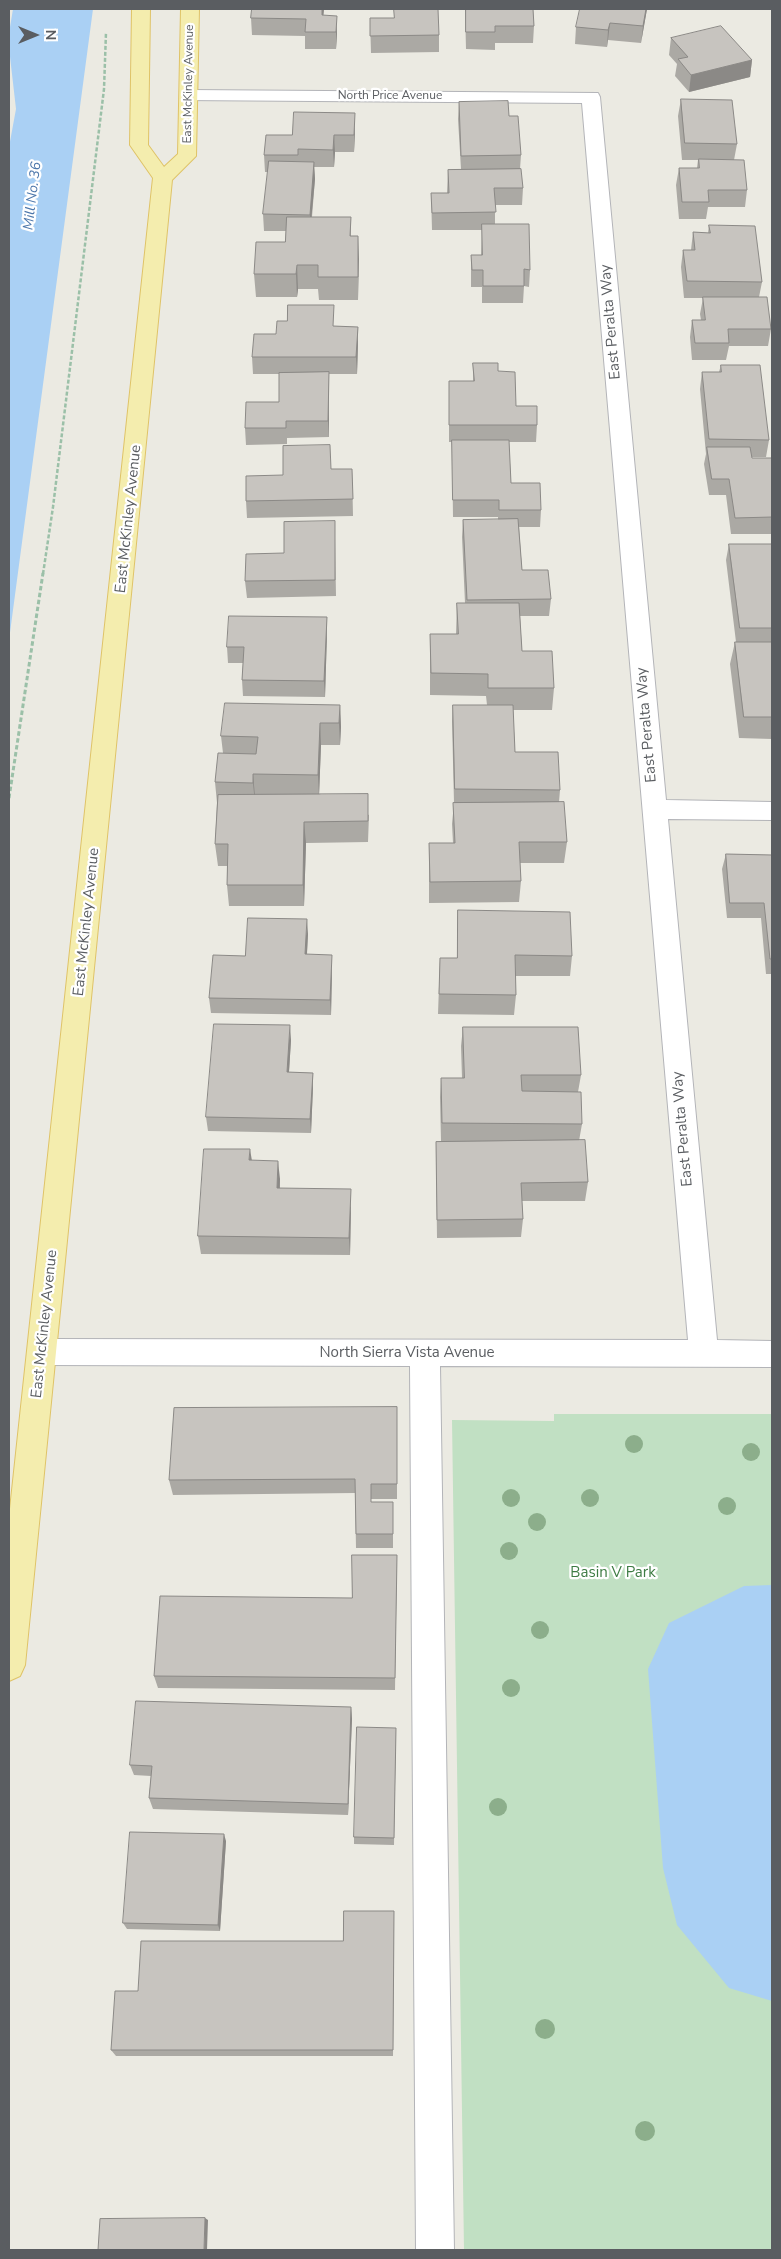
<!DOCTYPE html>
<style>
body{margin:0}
#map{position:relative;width:781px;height:2259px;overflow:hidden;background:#ebeae2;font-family:"Nunito Sans",sans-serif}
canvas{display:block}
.frame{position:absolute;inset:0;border:10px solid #5a5d61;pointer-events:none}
.north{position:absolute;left:10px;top:10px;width:50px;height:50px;-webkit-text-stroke:4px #fff;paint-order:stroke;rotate:90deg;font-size:14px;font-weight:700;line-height:20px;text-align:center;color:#5a5d61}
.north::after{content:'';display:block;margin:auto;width:18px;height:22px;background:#5a5d61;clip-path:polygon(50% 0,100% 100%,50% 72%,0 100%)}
</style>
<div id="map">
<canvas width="781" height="2259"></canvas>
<div class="frame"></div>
<div class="north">N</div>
</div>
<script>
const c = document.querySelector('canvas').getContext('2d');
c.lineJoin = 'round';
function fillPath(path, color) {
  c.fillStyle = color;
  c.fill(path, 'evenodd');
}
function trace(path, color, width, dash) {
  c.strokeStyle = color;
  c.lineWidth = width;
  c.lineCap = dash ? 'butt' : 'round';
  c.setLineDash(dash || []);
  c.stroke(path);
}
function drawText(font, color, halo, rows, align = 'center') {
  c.font = font + ' "Nunito Sans",sans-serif';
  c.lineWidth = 4.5;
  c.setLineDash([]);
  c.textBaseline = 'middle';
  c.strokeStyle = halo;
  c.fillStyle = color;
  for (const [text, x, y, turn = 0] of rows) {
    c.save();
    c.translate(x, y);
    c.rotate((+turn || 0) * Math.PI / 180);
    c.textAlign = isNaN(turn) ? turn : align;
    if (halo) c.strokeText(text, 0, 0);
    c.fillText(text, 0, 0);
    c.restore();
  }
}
fillPath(new Path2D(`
 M 554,1414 L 772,1414 L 772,2250 L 464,2250 L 452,1420 L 554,1421 Z`), '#c1e0c3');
fillPath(new Path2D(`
 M 13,9 L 93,9 L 9,640 L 9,147 L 16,109 L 9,48 L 9,33 Z
 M 772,1585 L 772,2001 L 729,1988 L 677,1925 L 663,1868 L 648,1669 L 669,1623 L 744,1586 Z`), '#aad0f4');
const minor = new Path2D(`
 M 189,90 L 598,93 L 600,97 L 666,800 L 772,802 L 772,820 L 668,819 L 717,1340 L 772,1341 L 772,1367 L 440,1366 L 454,2250 L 416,2250 L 410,1366 L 42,1365 L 32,1361 L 27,1352 L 32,1343 L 42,1339 L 688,1340 L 582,103 L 182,100 L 180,96 L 182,92 Z`);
const major = new Path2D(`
 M 132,9 L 150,9 L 148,145 L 164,167 L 178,154 L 181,9 L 199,9 L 196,156 L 172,180 L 25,1665 L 20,1676 L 9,1681 L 9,1518 L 153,178 L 130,145 Z`);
trace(minor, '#b3b4b8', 2);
trace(major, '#dfc367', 2);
trace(new Path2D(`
 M 43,574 L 53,507 L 104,89 L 106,32`), '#9bc0a8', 2.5, [4, 2]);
trace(new Path2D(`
 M 9,798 L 43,573`), '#9bc0a8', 3, [4.5, 2.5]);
fillPath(minor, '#fff');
fillPath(major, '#f4edae');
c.fillStyle = '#8cae8b';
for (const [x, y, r] of [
 [634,1444,9],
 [751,1452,9],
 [511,1498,9],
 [590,1498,9],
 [727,1506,9],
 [537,1522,9],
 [509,1551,9],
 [540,1630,9],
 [511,1688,9],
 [498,1807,9],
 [545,2029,10],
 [645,2131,10]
]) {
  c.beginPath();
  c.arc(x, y, r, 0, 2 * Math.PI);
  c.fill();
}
fillPath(new Path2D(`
 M 252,9 L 324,9 L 323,15 L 337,33 L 336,49 L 305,49 L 305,36 L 252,35 L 251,18 Z
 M 465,9 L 533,9 L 534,26 L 533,43 L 495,43 L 495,50 L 466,49 Z
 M 647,9 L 641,43 L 608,40 L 607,47 L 575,44 L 576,27 Z
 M 370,18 L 439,35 L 439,52 L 371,53 Z
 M 671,38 L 752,60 L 750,77 L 689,92 L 675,76 L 677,64 L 669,55 Z
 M 681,99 L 737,144 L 734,160 L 747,190 L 745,207 L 708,207 L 706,219 L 679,219 L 676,185 L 679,168 L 697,168 L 698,160 L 682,160 L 678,116 Z
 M 459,102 L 509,116 L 521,155 L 520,169 L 523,188 L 522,205 L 495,205 L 495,224 L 530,270 L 529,287 L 524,286 L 523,303 L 482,303 L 482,287 L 471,287 L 471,255 L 481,255 L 482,230 L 432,230 L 431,193 L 447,193 L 448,170 L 461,169 L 458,119 Z
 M 355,130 L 354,152 L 335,152 L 334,167 L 314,167 L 315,179 L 312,217 L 351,217 L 351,236 L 358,236 L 358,300 L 319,300 L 318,289 L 298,289 L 297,297 L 256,297 L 254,274 L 285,242 L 286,231 L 264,231 L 263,214 L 268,172 L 265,172 L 264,155 L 292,135 Z
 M 709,225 L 762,282 L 759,297 L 771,329 L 768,346 L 729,346 L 726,360 L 692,360 L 690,337 L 692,320 L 701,320 L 700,314 L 703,298 L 684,298 L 681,267 L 683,250 L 691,250 L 693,232 L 708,233 Z
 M 334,326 L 358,327 L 358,344 L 357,374 L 329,374 L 329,437 L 287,438 L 287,444 L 246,445 L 245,428 L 279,402 L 279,374 L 253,374 L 252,357 L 276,334 Z
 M 473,363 L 498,371 L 516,406 L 537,425 L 536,442 L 509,442 L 511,483 L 541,510 L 540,527 L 519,527 L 522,570 L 551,599 L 549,616 L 520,616 L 522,651 L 554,688 L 552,710 L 513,710 L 515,752 L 560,790 L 559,802 L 567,842 L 564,863 L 520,863 L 521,881 L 519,902 L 429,903 L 429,843 L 453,843 L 452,824 L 454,803 L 452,721 L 453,705 L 487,705 L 486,696 L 430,695 L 430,634 L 456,634 L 457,603 L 465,603 L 462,537 L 463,520 L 498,520 L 498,517 L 453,517 L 452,442 L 449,442 L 449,381 L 473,381 Z
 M 721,365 L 769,440 L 766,457 L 752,457 L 752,458 L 772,458 L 772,534 L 731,534 L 726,495 L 709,495 L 704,464 L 706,454 L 700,389 L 702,372 L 719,372 Z
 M 331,469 L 352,469 L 353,516 L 247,518 L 246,501 L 283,475 Z
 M 335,538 L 336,596 L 247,598 L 245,581 L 284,553 Z
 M 729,544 L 772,544 L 772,739 L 739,738 L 730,664 L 735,642 L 736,642 L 726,560 Z
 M 327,617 L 327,633 L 325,697 L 243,696 L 242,680 L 243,663 L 228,663 L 227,647 Z
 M 340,705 L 341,727 L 340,745 L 321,745 L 319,794 L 369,815 L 368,842 L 306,843 L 304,906 L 229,906 L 227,885 L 227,866 L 218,866 L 215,844 L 217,803 L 215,782 L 223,753 L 221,736 Z
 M 726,854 L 772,855 L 772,974 L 766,974 L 761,918 L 727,918 L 722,869 Z
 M 458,910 L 572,956 L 570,976 L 515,976 L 516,995 L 514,1015 L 438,1014 L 440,958 L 457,958 Z
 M 308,934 L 307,954 L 332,970 L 331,1015 L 211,1013 L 209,998 L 245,956 Z
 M 463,1027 L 581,1075 L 578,1092 L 582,1124 L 579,1141 L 588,1182 L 585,1201 L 522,1201 L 523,1219 L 521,1237 L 437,1238 L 436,1160 L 436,1142 L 441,1141 L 440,1097 L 441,1078 L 462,1078 L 461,1046 Z
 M 291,1040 L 289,1072 L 313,1073 L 313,1087 L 311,1133 L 208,1131 L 206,1117 Z
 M 252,1161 L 280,1179 L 280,1188 L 351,1207 L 350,1255 L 201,1254 L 198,1236 Z
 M 397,1407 L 397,1499 L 371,1499 L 371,1502 L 393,1502 L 393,1548 L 356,1548 L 355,1493 L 173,1495 L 169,1480 Z
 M 397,1555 L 395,1690 L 158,1688 L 154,1676 L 352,1598 Z
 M 351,1707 L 352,1719 L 348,1815 L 153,1809 L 149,1798 L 151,1776 L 134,1775 L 130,1765 Z
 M 396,1728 L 394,1845 L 354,1844 L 354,1837 Z
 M 226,1841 L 220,1931 L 127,1929 L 123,1923 Z
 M 394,1911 L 393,2056 L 116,2056 L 111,2050 L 138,1991 L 343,1941 Z`), '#aba9a4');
fillPath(new Path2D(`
 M 322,9 L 324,9 L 322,32 Z
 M 646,9 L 647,9 L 641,43 L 643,26 Z
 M 337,16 L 337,33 L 336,49 L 336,32 Z
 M 610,23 L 608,40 L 607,47 L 608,30 Z
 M 752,60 L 750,77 L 689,92 L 691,75 Z
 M 355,113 L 355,130 L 354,152 L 354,135 Z
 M 334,135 L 335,152 L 334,167 L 333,150 Z
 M 314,162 L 315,179 L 310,232 L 310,215 Z
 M 358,236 L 359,259 L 358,300 Z
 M 297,265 L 298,289 L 297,297 L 296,274 Z
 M 358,327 L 358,344 L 357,374 L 356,357 Z
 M 329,372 L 329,437 L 328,421 Z
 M 327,617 L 327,633 L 325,697 L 324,681 Z
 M 340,705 L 341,727 L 340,745 L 339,723 Z
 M 320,723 L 321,745 L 319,797 L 318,775 Z
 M 253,774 L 255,796 L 255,804 L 253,783 Z
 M 304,822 L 306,843 L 304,906 L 303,885 Z
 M 307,919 L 308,934 L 306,969 L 305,954 Z
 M 332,955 L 332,970 L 331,1015 L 330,1000 Z
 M 290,1025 L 291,1040 L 288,1087 L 287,1072 Z
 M 313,1073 L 313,1087 L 311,1133 L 310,1119 Z
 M 250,1149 L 253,1167 L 249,1160 Z
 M 278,1161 L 280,1179 L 279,1206 L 277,1188 Z
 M 351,1189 L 351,1207 L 350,1255 L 349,1238 Z
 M 351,1707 L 352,1719 L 348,1815 L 348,1804 Z
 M 224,1834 L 226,1841 L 220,1931 L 218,1925 Z
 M 205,2218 L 208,2220 L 207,2250 L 204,2250 Z`), '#8b8986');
const building = new Path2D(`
 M 252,9 L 322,9 L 322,15 L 337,16 L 336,32 L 305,32 L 306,19 L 251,18 Z
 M 394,9 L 438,9 L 439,35 L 370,36 L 370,18 L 394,18 Z
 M 466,9 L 533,9 L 534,26 L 495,26 L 495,32 L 466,32 Z
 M 580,9 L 646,9 L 643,26 L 610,23 L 608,30 L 576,27 Z
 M 721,26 L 752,60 L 691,75 L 678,59 L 688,57 L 671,38 Z
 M 681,99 L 732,100 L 737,144 L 685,143 Z
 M 508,101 L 509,116 L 518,116 L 521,155 L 461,156 L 459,102 Z
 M 294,112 L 355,113 L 354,135 L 334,135 L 333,150 L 298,149 L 298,155 L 264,155 L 266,135 L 292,135 Z
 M 699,159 L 744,160 L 747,190 L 708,190 L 709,202 L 682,202 L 679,168 L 699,168 Z
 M 269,161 L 314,162 L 310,215 L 263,214 Z
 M 521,169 L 523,188 L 494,188 L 496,212 L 432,213 L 431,193 L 449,193 L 448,170 Z
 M 287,217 L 351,217 L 350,236 L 358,236 L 358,277 L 318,277 L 318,265 L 297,265 L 296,274 L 254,274 L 256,242 L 285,242 Z
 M 482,224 L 529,224 L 530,270 L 524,269 L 524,286 L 483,286 L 483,270 L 472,270 L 471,255 L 482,255 Z
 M 709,225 L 755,226 L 762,282 L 687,281 L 683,250 L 695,250 L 693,232 L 710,233 Z
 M 703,297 L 767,297 L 771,329 L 728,329 L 729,343 L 695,343 L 692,320 L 705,320 Z
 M 288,305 L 334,305 L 333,326 L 358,327 L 356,357 L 252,357 L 254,334 L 276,334 L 277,321 L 287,321 Z
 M 473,363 L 498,363 L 498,371 L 515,372 L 516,406 L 537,406 L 537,425 L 449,425 L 449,381 L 474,381 Z
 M 721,365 L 760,365 L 769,440 L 709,439 L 702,372 L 721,372 Z
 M 329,372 L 328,421 L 286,421 L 286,428 L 245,428 L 246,402 L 279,402 L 279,373 Z
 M 452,440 L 509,440 L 511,483 L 540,483 L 541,510 L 499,510 L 499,500 L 453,500 Z
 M 330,445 L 331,469 L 352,469 L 353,499 L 246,501 L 246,476 L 283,475 L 283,446 Z
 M 707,447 L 750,447 L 752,458 L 772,458 L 772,517 L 735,518 L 729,479 L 712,479 Z
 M 518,519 L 522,570 L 548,570 L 551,599 L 467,600 L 463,520 Z
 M 335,521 L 335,580 L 245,581 L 246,554 L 284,553 L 284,522 Z
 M 729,544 L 772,544 L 772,628 L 740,628 Z
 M 457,603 L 519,603 L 522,651 L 552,651 L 554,688 L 488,688 L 488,674 L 431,673 L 430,634 L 458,634 Z
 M 229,616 L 327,617 L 324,681 L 242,680 L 244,647 L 227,647 Z
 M 735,642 L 772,642 L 772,717 L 744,717 Z
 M 225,703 L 340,705 L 339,723 L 320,723 L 318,775 L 253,774 L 253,783 L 215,782 L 218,753 L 256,754 L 258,737 L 221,736 Z
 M 453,705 L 513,705 L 515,752 L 558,752 L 560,790 L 455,789 Z
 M 368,794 L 368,821 L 304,822 L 303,885 L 227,885 L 228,844 L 215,844 L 218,795 Z
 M 564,802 L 567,842 L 519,842 L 521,881 L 430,882 L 429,843 L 455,843 L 453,803 Z
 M 726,854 L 772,855 L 772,959 L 770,959 L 764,903 L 730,903 Z
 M 458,910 L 570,912 L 572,956 L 515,955 L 516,995 L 439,994 L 440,958 L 457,958 Z
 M 248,918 L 307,919 L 305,954 L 332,955 L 330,1000 L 209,998 L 213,955 L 245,956 Z
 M 214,1024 L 290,1025 L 287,1072 L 313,1073 L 310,1119 L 206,1117 Z
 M 463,1027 L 578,1027 L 581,1075 L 521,1075 L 522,1091 L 581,1092 L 582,1124 L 442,1123 L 441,1078 L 464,1078 Z
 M 585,1140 L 588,1182 L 521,1183 L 523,1219 L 437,1220 L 436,1142 Z
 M 204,1149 L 250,1149 L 249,1160 L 278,1161 L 277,1188 L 351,1189 L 349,1238 L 198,1236 Z
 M 397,1407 L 397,1484 L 371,1484 L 371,1502 L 393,1502 L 393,1534 L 356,1534 L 355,1479 L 169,1480 L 174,1408 Z
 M 352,1555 L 397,1555 L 395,1678 L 154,1676 L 160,1596 L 352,1598 Z
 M 136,1701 L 351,1707 L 348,1804 L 149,1798 L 152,1766 L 130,1765 Z
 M 357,1727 L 396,1728 L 394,1838 L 354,1837 Z
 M 130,1832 L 224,1834 L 218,1925 L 123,1923 Z
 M 344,1911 L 394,1911 L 393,2050 L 111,2050 L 115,1991 L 138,1991 L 141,1941 L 343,1941 Z
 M 205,2218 L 204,2250 L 98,2250 L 100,2219 Z`);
fillPath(building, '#c7c4bf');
trace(building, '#8b8986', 1);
drawText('12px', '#5a5d61', '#fff', [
 ["East McKinley Avenue",189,84,-89],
 ["North Price Avenue",390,96]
]);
drawText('italic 14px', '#4d77ab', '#fff', [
 ["Mill No. 36",33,196,-83]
]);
drawText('15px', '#5a5d61', '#fff', [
 ["East Peralta Way",611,322,-95],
 ["East McKinley Avenue",129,519,-84],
 ["East Peralta Way",647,725,-95],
 ["East McKinley Avenue",87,922,-84],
 ["East Peralta Way",683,1129,-95],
 ["East McKinley Avenue",45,1324,-84],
 ["North Sierra Vista Avenue",407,1353]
]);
drawText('15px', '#3e7c44', '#fff', [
 ["Basin V Park",613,1573]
]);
</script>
